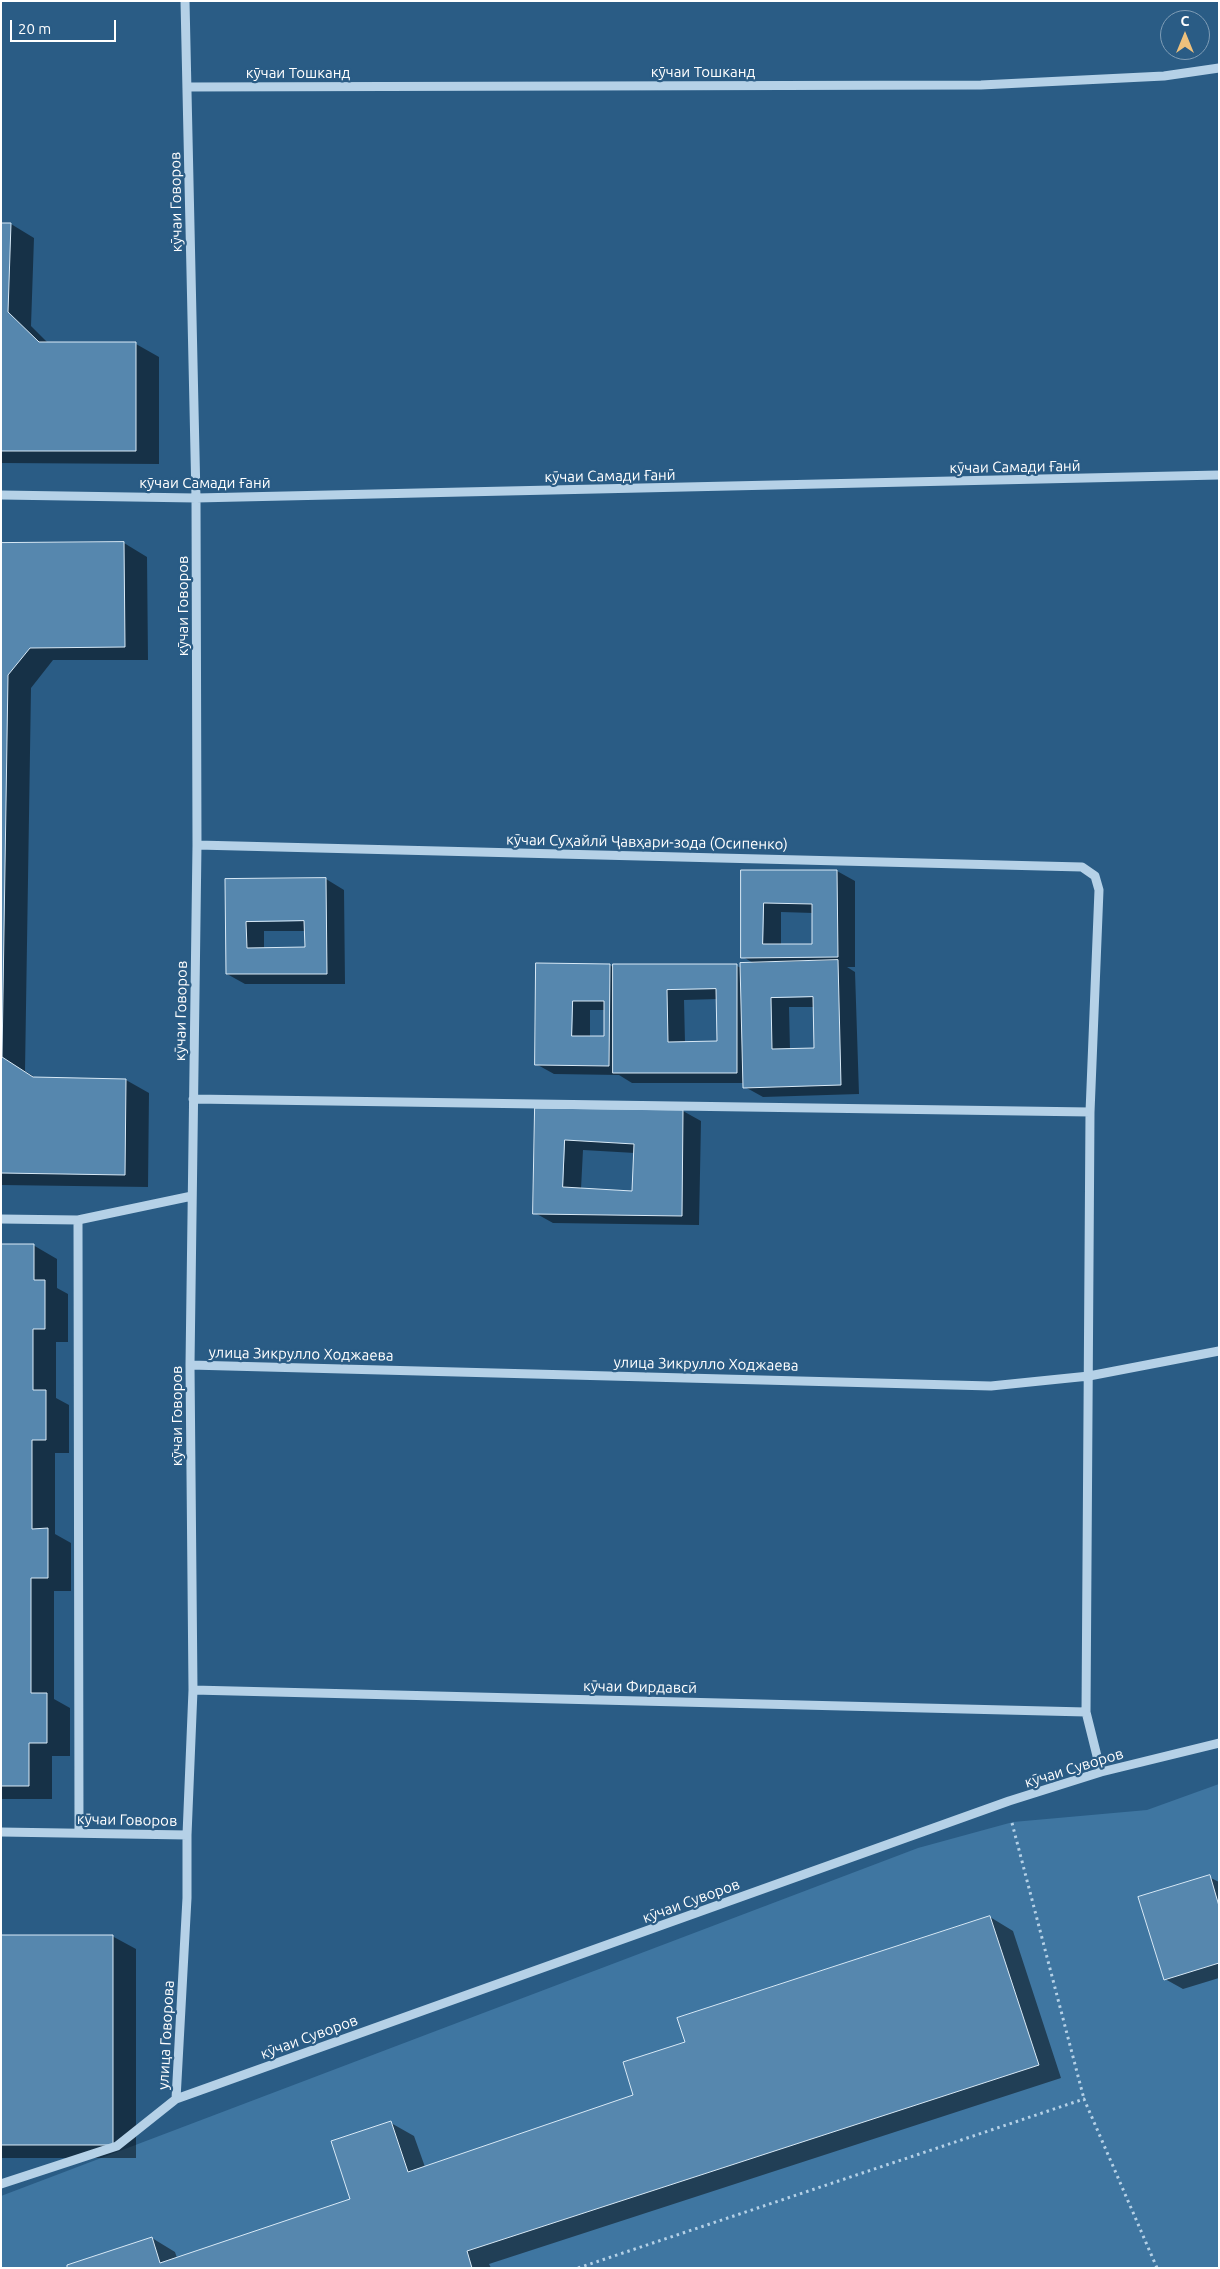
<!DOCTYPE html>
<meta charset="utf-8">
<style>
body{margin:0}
#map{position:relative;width:1220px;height:2269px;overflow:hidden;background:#2a5c85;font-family:Ubuntu,sans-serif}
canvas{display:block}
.frame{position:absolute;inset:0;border:2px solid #fff;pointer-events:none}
.north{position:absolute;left:1160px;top:10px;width:50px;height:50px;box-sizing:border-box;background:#2a5c85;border:1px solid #7f9db6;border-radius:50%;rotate:0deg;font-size:14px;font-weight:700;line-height:20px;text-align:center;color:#fff}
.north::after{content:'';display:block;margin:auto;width:18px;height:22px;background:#eec17c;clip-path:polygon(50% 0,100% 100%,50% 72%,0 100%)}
.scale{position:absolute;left:10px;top:20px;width:106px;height:22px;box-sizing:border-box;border:2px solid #fff;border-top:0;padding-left:6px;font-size:15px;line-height:18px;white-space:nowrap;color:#fff;-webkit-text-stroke:4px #2a5c85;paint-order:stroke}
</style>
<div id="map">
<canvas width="1220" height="2269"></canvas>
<div class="frame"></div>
<div class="north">С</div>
<div class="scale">20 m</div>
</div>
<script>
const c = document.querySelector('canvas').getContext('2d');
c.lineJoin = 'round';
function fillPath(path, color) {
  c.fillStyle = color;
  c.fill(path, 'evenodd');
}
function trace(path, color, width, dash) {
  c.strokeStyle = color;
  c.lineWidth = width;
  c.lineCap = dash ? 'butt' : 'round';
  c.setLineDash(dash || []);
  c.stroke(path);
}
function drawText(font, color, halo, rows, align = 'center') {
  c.font = font + ' Ubuntu,sans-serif';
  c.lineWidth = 4.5;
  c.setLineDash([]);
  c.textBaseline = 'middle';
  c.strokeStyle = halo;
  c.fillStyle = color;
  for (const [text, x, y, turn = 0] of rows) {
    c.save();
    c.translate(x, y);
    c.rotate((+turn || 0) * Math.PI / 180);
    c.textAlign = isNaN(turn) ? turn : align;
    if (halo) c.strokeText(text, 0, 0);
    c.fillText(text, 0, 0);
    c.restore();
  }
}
fillPath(new Path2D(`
 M 1219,1784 L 1219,2268 L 1,2268 L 1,2196 L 918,1848 L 1013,1822 L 1147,1810 Z`), '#3f76a1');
fillPath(new Path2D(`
 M 1,224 L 11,224 L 34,238 L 31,326 L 49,344 L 136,344 L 159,357 L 159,464 L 1,463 Z
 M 124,543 L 147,557 L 148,660 L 53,660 L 31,688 L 25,1071 L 36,1078 L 126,1080 L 149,1093 L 148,1187 L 1,1185 L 1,544 Z
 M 742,871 L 837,871 L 855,881 L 855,967 L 847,967 L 855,972 L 859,1094 L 763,1097 L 745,1087 L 744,1083 L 632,1083 L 619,1075 L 554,1074 L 536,1064 L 537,964 L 610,965 L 614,968 L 737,966 L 741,968 L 755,964 L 743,957 ZM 781,912 L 813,913 L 813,946 L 781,945 ZM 718,999 L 719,1043 L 685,1043 L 684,1000 ZM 789,1007 L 814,1007 L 815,1049 L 790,1050 ZM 590,1010 L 605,1010 L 605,1037 L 590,1037 Z
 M 326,879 L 344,890 L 345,984 L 245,984 L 227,974 L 226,880 ZM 264,931 L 306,931 L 306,948 L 264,949 Z
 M 536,1109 L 683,1111 L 701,1121 L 699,1225 L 553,1223 L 535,1213 ZM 583,1150 L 635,1153 L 633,1192 L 581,1189 Z
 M 1,1245 L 33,1245 L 57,1259 L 57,1288 L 68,1294 L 68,1342 L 56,1342 L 56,1398 L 69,1405 L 69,1453 L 55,1453 L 55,1534 L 71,1543 L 71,1591 L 54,1591 L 54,1699 L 70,1708 L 70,1756 L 52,1756 L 52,1799 L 1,1799 Z
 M 1209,1877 L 1219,1882 L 1219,1978 L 1183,1989 L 1165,1979 Z
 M 990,1917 L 1013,1931 L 1061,2078 L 489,2264 L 491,2268 L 69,2268 L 152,2238 L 175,2252 L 177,2258 L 352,2200 L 391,2123 L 414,2136 L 425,2167 L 635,2096 L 686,2043 Z
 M 1,1936 L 112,1936 L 136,1949 L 136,2158 L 1,2158 Z`), '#0007');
const building = new Path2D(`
 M 1,223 L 11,223 L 8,312 L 39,342 L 136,342 L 136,451 L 1,451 Z
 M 124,542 L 125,647 L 30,648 L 8,675 L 2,1057 L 33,1077 L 126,1079 L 125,1175 L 1,1173 L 1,543 Z
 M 741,870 L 837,870 L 838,957 L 741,958 ZM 764,903 L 812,904 L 812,944 L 763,944 Z
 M 326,878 L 327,974 L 226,974 L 225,879 ZM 304,921 L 305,947 L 247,948 L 246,922 Z
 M 838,960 L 841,1085 L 743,1088 L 740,963 ZM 813,997 L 814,1048 L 772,1049 L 771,998 Z
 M 536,963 L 610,964 L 609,1066 L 535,1065 ZM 573,1001 L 604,1001 L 604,1036 L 572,1036 Z
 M 613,964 L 737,964 L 737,1073 L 613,1073 ZM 716,989 L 717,1041 L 668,1042 L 667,990 Z
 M 535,1108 L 683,1110 L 682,1216 L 533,1214 ZM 565,1140 L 634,1144 L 632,1191 L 563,1187 Z
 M 1,1244 L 34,1244 L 34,1280 L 45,1280 L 45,1329 L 33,1329 L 33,1390 L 46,1390 L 46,1440 L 32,1440 L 32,1529 L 48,1528 L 48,1578 L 31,1578 L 31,1693 L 47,1693 L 47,1743 L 29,1743 L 29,1786 L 1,1786 Z
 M 1210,1875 L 1219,1906 L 1219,1963 L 1164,1980 L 1138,1897 Z
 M 990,1916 L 1039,2065 L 467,2251 L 472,2268 L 67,2268 L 67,2265 L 152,2237 L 160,2263 L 350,2199 L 331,2141 L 391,2121 L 408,2172 L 633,2095 L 623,2062 L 685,2042 L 677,2018 Z
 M 1,1935 L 113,1935 L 113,2145 L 1,2145 Z`);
fillPath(building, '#5687ae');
trace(building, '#d8e9f6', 1);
trace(new Path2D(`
 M 1012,1823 L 1084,2099
 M 578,2268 L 1084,2099 L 1157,2268`), '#b5d1e7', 3, [2.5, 4]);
trace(new Path2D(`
 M 187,87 L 981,85 L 1164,76 L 1219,68
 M 1,495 L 196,498 L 1219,475
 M 197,845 L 1082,867 L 1095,876 L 1099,890 L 1090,1112 L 1086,1712 L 1101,1772
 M 193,1099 L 1090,1112
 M 1,1219 L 78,1220 L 192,1196
 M 78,1220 L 79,1832
 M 190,1365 L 991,1386 L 1089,1376 L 1219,1351
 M 193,1690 L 1086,1712
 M 1,1832 L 187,1835 L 193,1690 L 190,1365 L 197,845 L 196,498 L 185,1
 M 176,2099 L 1009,1801 L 1101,1772 L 1219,1743
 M 1,2184 L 117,2146 L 176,2099 L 187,1898 L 187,1835`), '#b5d1e7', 9);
drawText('15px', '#fff', '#2a5c85', [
 ["кӯчаи Тошканд",703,72],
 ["кӯчаи Тошканд",298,73],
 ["кӯчаи Говоров",176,202,-91],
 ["кӯчаи Самади Ғанӣ",1015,467,-1],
 ["кӯчаи Самади Ғанӣ",610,476,-1],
 ["кӯчаи Самади Ғанӣ",205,483],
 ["кӯчаи Говоров",183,606,-90],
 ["кӯчаи Суҳайлӣ Ҷавҳари-зода (Осипенко)",647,842,1],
 ["кӯчаи Говоров",181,1011,-89],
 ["улица Зикрулло Ходжаева",301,1354,1],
 ["улица Зикрулло Ходжаева",706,1364,1],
 ["кӯчаи Говоров",177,1416,-90],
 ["кӯчаи Фирдавсӣ",640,1687,1],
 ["кӯчаи Суворов",1074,1768,-17],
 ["кӯчаи Говоров",127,1820,1],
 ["кӯчаи Суворов",691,1901,-20],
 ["улица Говорова",166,2035,-87],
 ["кӯчаи Суворов",309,2037,-20]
]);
</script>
